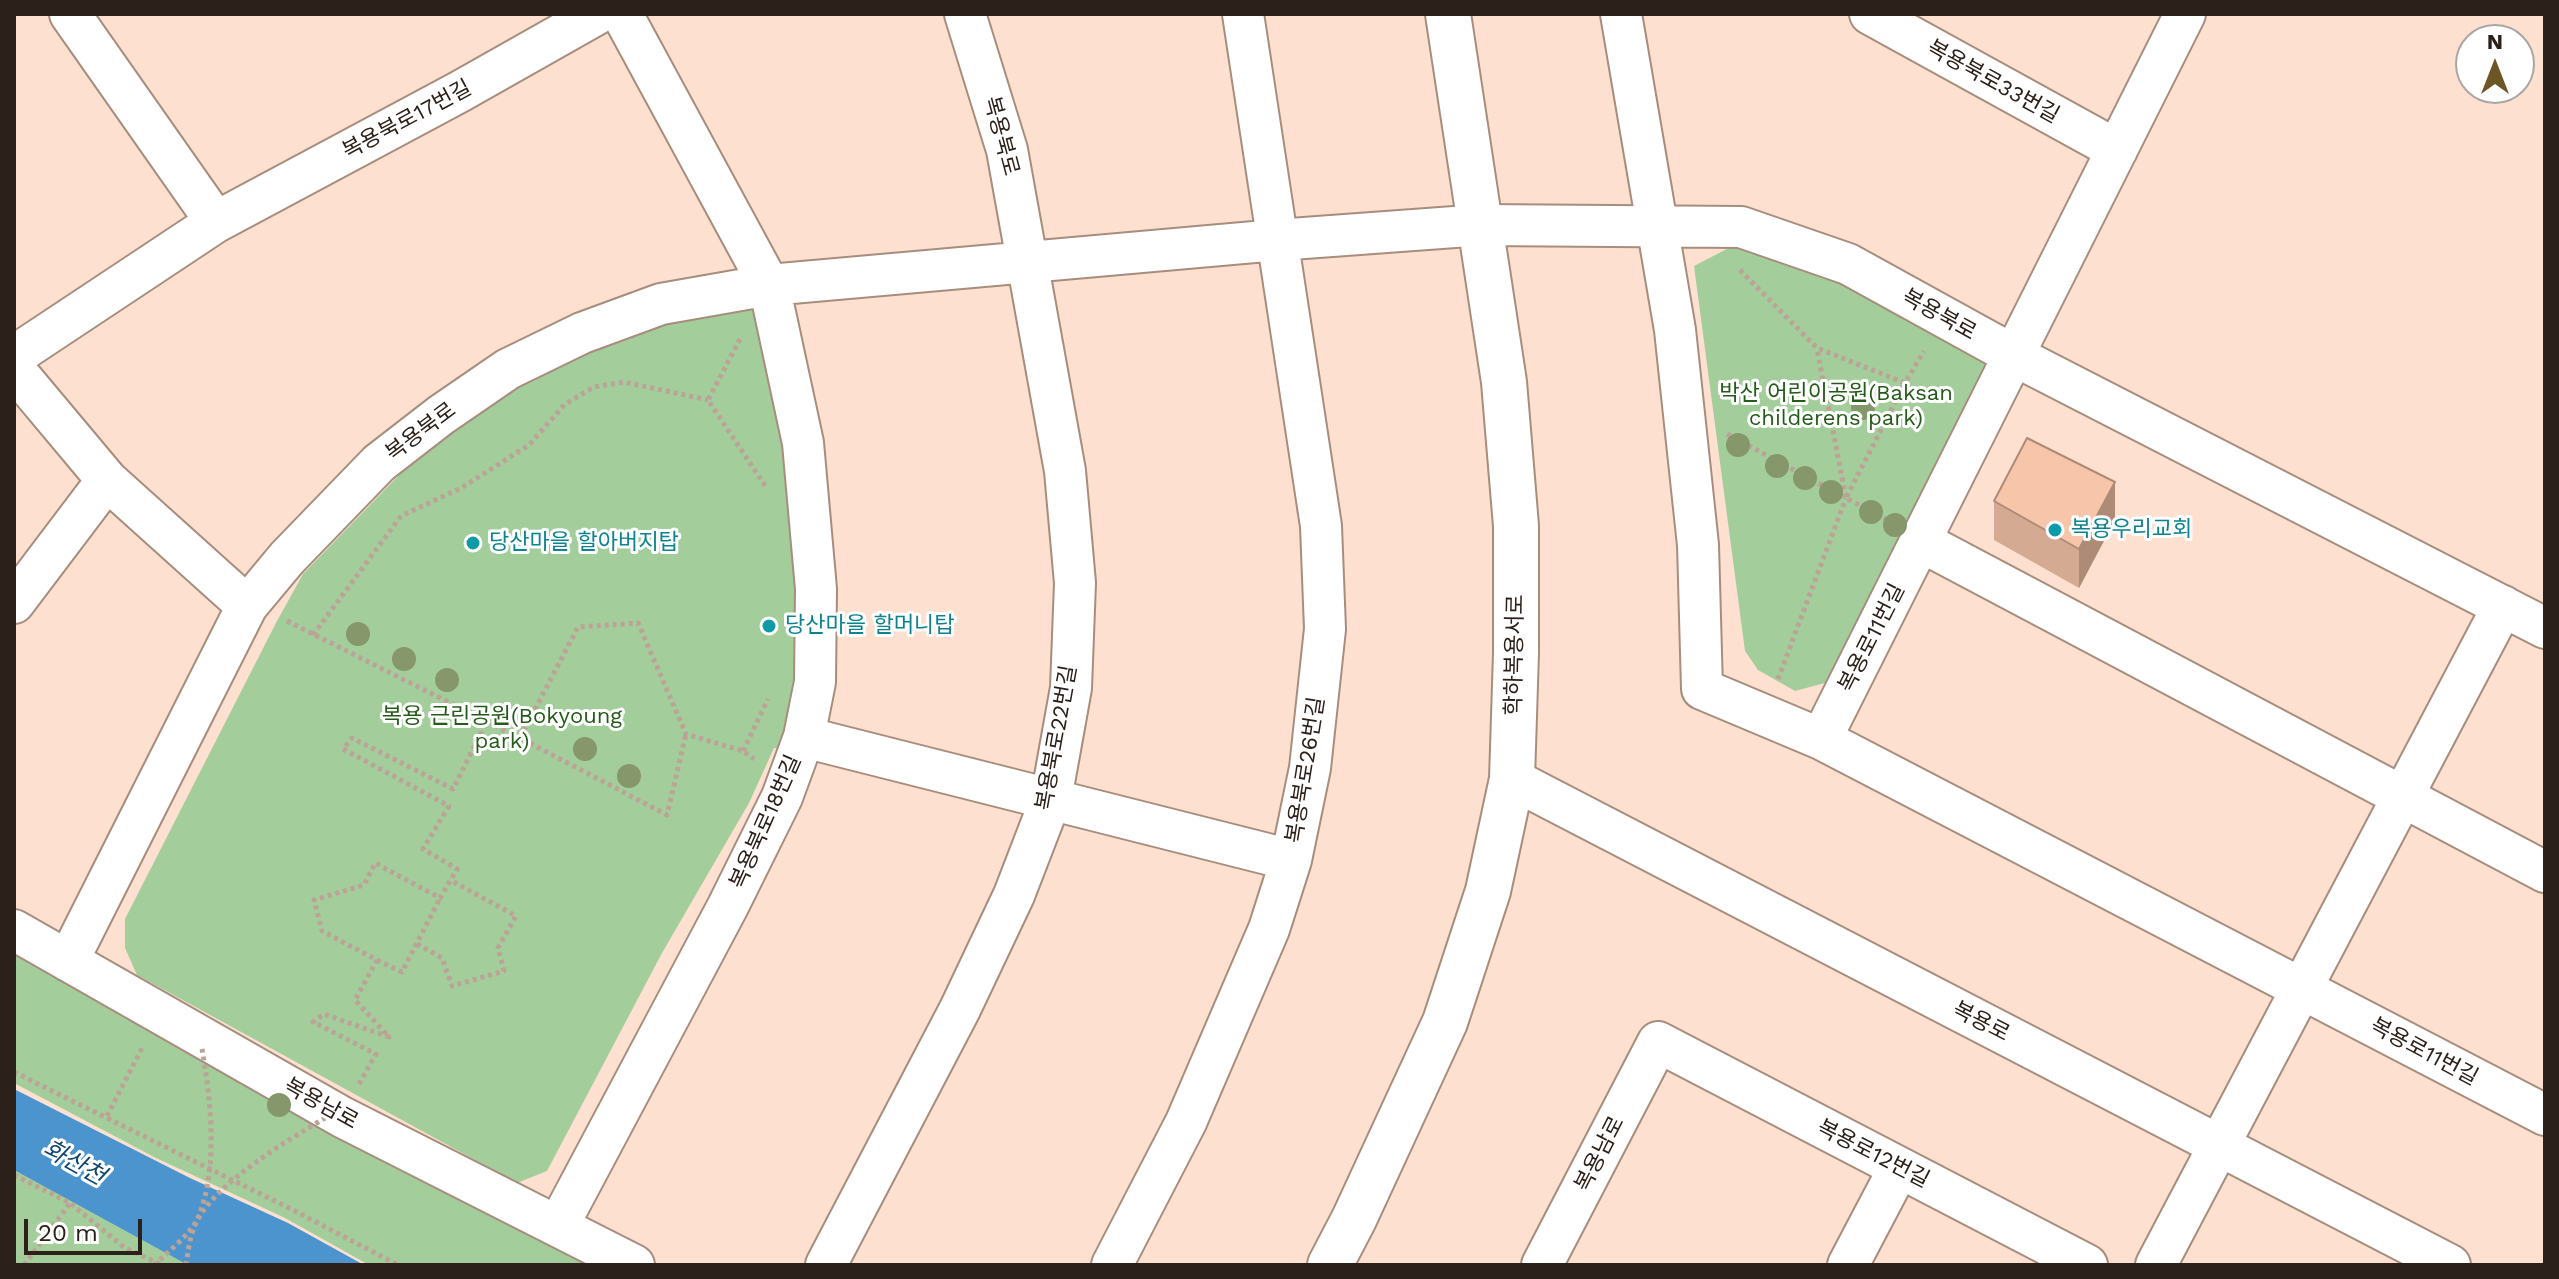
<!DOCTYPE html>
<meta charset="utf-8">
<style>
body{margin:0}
#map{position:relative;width:2559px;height:1279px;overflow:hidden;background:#fde0d0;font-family:"Work Sans",sans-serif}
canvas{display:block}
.frame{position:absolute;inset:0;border:16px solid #2b201a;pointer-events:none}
.north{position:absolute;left:2455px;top:24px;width:80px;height:80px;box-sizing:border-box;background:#fff;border:2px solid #aaa6a3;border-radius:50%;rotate:0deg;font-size:22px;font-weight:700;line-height:32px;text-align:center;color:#2b201a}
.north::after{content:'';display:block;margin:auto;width:28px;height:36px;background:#6c5626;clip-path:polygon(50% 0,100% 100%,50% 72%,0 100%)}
.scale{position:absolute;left:24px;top:1219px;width:118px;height:36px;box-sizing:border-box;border:4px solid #2b201a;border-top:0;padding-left:10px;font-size:24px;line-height:28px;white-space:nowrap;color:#2b201a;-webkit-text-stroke:6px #fff;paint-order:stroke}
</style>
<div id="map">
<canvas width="2559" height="1279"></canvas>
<div class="frame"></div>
<div class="north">N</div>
<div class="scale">20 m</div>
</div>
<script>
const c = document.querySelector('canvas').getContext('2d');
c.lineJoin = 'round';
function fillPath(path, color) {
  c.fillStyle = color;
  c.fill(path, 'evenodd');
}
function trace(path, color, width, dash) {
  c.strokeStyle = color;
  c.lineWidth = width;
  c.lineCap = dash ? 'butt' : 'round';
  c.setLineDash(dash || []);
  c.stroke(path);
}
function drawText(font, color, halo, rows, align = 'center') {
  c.font = font + ' "Work Sans","Noto Sans KR",sans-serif';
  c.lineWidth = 6;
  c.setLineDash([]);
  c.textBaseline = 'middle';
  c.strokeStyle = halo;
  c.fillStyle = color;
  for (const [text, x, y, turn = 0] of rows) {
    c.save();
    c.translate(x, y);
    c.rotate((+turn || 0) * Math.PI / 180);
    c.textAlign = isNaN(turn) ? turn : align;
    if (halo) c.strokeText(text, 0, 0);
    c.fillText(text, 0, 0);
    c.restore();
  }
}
fillPath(new Path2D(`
 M 1748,238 L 1977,344 L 1990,371 L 1836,680 L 1795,691 L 1758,670 L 1745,651 L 1694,266 Z
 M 746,299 L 770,313 L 808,579 L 788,749 L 774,748 L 749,803 L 662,953 L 547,1171 L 517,1183 L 137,975 L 125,948 L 125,919 L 277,621 L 303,574 L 435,438 L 520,378 L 617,333 Z
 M 14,950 L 596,1265 L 369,1265 L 285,1218 L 156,1158 L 14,1083 Z
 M 14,1150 L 125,1202 L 163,1214 L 245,1265 L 14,1265 Z`), '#a4cd9c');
fillPath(new Path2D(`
 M 14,1089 L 190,1178 L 288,1223 L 364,1265 L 251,1265 L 165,1212 L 128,1200 L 14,1146 Z`), '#4c94ce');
trace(new Path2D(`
 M 14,1130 L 261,1265`), '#4c94ce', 70);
const minor = new Path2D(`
 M 70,14 L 216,222
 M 1621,14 L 1675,330 L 1698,545 L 1702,689 L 1821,739 L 2545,1115
 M 1870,14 L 2117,150
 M 14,356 L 216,222 L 459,92 L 597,14
 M 14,369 L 107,480 L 247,606
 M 1920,541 L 2545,872
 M 14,603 L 107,480
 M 804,737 L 1291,860
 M 1821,739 L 2185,14
 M 1512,779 L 2450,1265
 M 14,930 L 342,1117 L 634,1265
 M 68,961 L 247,606 L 287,558 L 379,463 L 441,415 L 508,369 L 582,333 L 661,304 L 769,285 L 1277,240 L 1482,225 L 1741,227 L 1848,264 L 2013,355 L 2545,628
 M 558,1226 L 728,906 L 782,797 L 804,737 L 815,682 L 816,589 L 803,443 L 769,285 L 622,14
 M 826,1265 L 960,1009 L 1014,895 L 1051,799 L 1071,688 L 1075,583 L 1065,471 L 1007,150 L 965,14
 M 1112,1265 L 1186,1122 L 1269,929 L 1291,860 L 1310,768 L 1325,629 L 1321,526 L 1243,14
 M 1542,1265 L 1658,1042 L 2087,1265
 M 1848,1265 L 1899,1168
 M 2156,1265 L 2503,606`);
const tertiary = new Path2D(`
 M 1330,1265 L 1354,1219 L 1445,1022 L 1488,891 L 1512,779 L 1516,653 L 1516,526 L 1504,382 L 1448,14`);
trace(minor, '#a78d7e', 44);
trace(tertiary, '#a78d7e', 48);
trace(new Path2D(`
 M 1740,270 L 1817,348 L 1905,383 L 1924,351
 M 740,339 L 708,400 L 766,487
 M 1727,434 L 1846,498 L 1817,349
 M 1887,520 L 1846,498 L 1905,383
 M 287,621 L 520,738 L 667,815 L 686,734
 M 313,635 L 401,516 L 461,488 L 529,445 L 565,404 L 594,387 L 624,382 L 708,400
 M 1778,679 L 1846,498
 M 520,738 L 578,627 L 638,623 L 686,734 L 743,751 L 754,759
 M 743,751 L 768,699
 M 417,944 L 442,958 L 452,986 L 504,971 L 498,948 L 516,916 L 450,880
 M 377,960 L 402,972 L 440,898
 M 14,1072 L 295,1211 L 398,1265
 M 359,1084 L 376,1054 L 313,1022 L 324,1014 L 389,1037 L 355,1000 L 377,960 L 322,931 L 314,900 L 364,885 L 375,863 L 440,898 L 457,869 L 423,849 L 449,806 L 343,749 L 352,738 L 453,789 L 487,721
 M 107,1116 L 142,1048
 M 14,1175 L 70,1203 L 125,1248 L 162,1265
 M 24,1265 L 70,1203`), '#bba396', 5, [4, 4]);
trace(minor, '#fff', 40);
trace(tertiary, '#fff', 44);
trace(new Path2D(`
 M 154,1265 C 166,1254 190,1234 197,1220 C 219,1170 211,1101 202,1049
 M 186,1265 C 188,1252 190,1235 196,1223 C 215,1183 287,1141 325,1118`), '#bba396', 5, [4, 4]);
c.fillStyle = '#86976b';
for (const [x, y] of [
 [1863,408],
 [1738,445],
 [1777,466],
 [1805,478],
 [1831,492],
 [1871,512],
 [1895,525],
 [358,634],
 [404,659],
 [447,680],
 [585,749],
 [629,776],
 [279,1105]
]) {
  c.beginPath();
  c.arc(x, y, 12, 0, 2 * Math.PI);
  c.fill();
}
fillPath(new Path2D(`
 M 1994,501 L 2115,520 L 2079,588 L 1994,540 Z`), '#d4aa92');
fillPath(new Path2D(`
 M 2115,482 L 2115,520 L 2079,588 L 2079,549 Z`), '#ad8b77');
const building = new Path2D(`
 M 2027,438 L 2115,482 L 2079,549 L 1994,501 Z`);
fillPath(building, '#f7c6aa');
trace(building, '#ad8b77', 2);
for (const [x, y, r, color] of [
 [2055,530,8,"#0f9aa8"],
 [473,543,8,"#0f9aa8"],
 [769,626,8,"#0f9aa8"]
]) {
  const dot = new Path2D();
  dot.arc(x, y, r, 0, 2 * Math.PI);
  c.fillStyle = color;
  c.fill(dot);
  trace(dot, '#fff', 3);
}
drawText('22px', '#2b201a', '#fff', [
 ["복용북로33번길",1993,82,29],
 ["복용북로17번길",407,120,-28],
 ["복용북로",1001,136,75],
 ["복용북로",1939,315,29],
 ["복용북로",421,432,-37],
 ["복용로11번길",1872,638,-63],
 ["학하복용서로",1515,655,-89],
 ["복용북로22번길",1057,738,-80],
 ["복용북로26번길",1306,770,-81],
 ["복용북로18번길",766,822,-66],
 ["복용로",1981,1022,27],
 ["복용로11번길",2424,1052,28],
 ["복용남로",321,1104,29],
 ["복용남로",1600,1154,-63],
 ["복용로12번길",1873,1154,27]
]);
drawText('22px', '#245b18', '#fff', [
 ["박산 어린이공원(Baksan",1836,394],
 ["childerens park)",1836,419],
 ["복용 근린공원(Bokyoung",502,717],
 ["park)",502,742]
]);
drawText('22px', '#0d838f', '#fff', [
 ["복용우리교회",2071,530],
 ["당산마을 할아버지탑",489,543],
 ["당산마을 할머니탑",785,626]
], 'left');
drawText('italic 24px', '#11476e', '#fff', [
 ["화산천",74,1163,29]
]);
</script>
